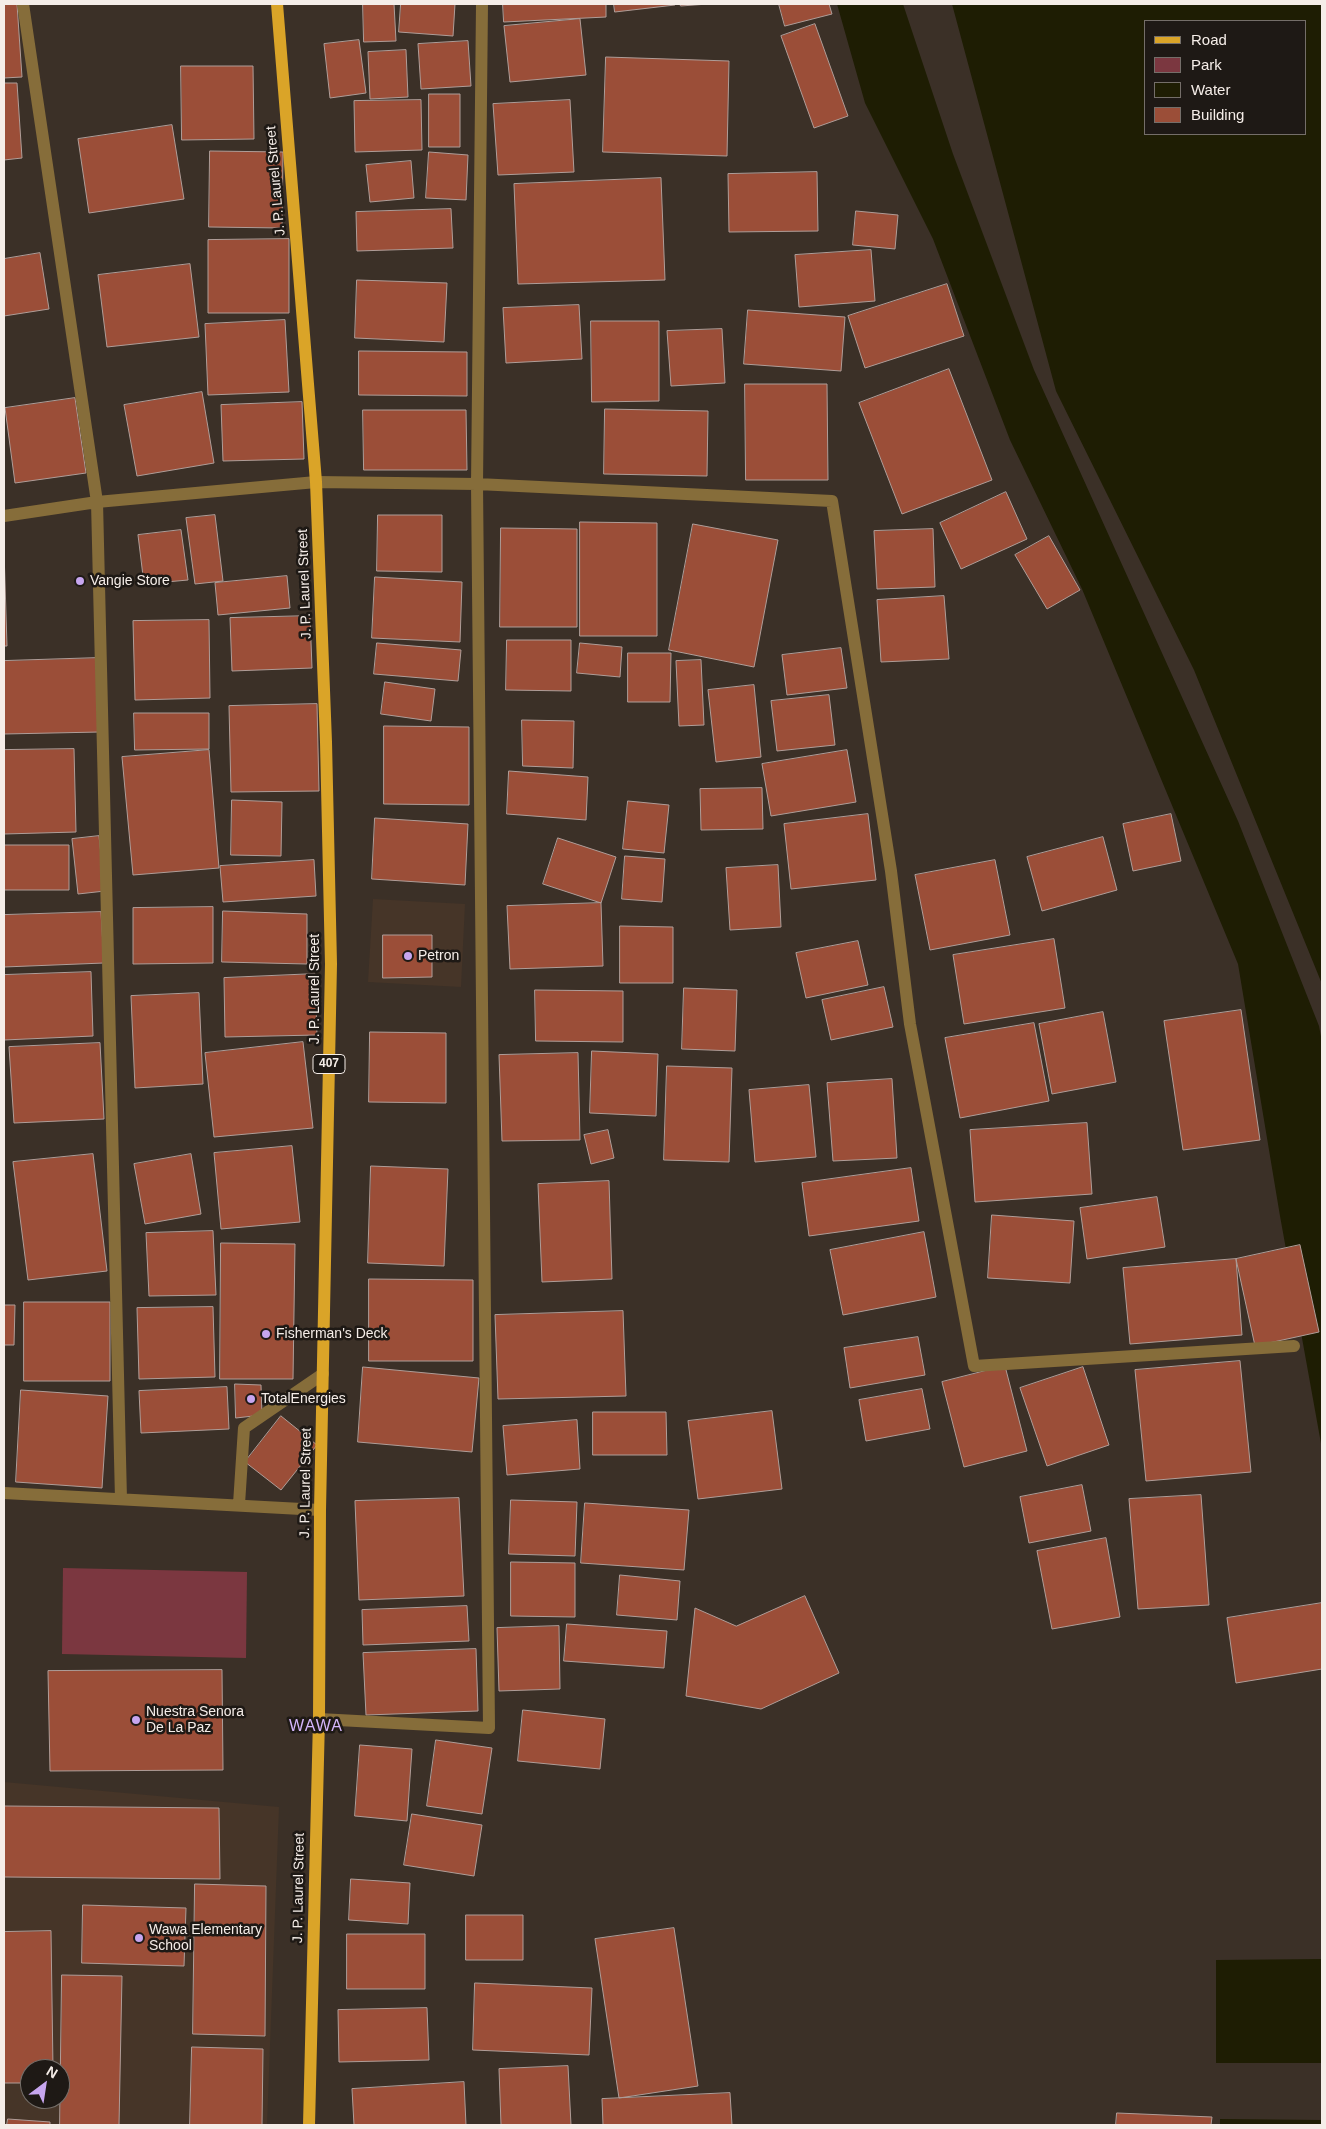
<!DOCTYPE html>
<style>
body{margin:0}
#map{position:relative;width:1326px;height:2129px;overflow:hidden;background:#3b3027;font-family:Arial,sans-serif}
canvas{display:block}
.frame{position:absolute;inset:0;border:5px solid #f5ede8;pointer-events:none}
.legend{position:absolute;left:1144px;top:20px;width:162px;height:115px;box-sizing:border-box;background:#1e1915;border:1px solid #746e69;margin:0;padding:6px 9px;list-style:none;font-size:15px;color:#f5ede8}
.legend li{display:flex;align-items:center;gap:10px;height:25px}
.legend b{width:25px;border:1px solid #746e69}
.north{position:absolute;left:20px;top:2059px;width:50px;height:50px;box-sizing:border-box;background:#1e1915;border:1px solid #746e69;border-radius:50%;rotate:31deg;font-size:14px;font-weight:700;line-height:20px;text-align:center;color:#f5ede8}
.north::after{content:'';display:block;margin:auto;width:18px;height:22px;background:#c7a6ef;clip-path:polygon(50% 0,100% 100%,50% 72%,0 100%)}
</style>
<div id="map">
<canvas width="1326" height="2129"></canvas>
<div class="frame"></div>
<ul class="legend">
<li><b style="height:6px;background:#daa428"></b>Road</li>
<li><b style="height:14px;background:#7b3740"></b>Park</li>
<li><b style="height:14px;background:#1e1d03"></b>Water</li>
<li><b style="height:14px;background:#9b4e38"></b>Building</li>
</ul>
<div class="north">N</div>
</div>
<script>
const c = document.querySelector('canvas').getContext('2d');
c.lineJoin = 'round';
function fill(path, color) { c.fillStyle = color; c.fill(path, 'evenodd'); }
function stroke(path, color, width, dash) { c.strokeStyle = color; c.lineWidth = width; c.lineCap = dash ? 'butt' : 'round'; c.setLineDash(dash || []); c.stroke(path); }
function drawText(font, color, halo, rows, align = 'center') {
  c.font = font + ' Arial,sans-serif'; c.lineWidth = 5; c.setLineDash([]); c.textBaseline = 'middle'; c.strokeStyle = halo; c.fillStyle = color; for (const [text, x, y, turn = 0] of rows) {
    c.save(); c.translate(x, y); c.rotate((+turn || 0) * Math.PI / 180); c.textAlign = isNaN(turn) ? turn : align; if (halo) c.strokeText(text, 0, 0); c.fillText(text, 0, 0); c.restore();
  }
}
fill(new Path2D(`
 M373,899L465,904L461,987L368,982Z
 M4,1782L279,1807L267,2125H4ZM30,2069H60V2099H30Z`), '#463528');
fill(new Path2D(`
 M63,1568L247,1572L246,1658L62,1654Z`), '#7b3740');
fill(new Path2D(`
 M837,4H903L953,154L1034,370L1238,821L1319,1026L1322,1042V1449L1280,1216L1238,964L1082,589L1010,440L933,239L865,103Z
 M952,4H1322V984L1194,670L1056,391ZM1145,21H1305V134H1145Z
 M1322,1959V2063H1216V1960Z
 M1220,2119L1322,2120V2125H1220Z`), '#1e1d03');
const building = new Path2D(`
 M4,4H17L22,77L4,78Z
 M363,4H394L396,41L364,42Z
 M401,4H455L453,36L399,32Z
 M503,4H606V17L504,22Z
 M614,4H675V5L615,12Z
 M680,4H708L681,6Z
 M779,4H829L832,14L785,26Z
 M580,19L586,75L510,82L504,26Z
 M815,24L848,116L814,128L781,36Z
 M359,40L366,93L330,98L324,44Z
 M468,41L471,86L421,89L418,44Z
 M406,50L408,97L370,99L368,52Z
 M606,57L729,61L727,156L603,152Z
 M181,66H253L254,139L182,140Z
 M4,83H17L22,158L4,160Z
 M429,94H460V147H429Z
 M421,100L422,150L355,152L354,101Z
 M570,100L574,172L498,175L493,104Z
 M172,125L184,199L89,213L78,139Z
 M210,151L283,152L282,228L209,227Z
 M429,152L468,155L466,200L426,198Z
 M411,161L414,198L370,202L366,165Z
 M817,172L818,231L729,232L728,174Z
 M661,178L665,280L518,284L514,184Z
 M451,209L453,248L357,251L356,212Z
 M856,211L898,215L895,249L853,245Z
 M289,239V313H208V240Z
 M871,250L875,301L799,307L795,255Z
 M40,253L49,309L4,316V259Z
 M190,264L199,337L107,347L98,275Z
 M357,280L447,283L444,342L355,338Z
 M947,284L964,336L865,368L848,316Z
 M579,305L582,359L506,363L503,308Z
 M748,310L845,317L841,371L744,364Z
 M285,320L289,392L208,395L205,324Z
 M591,321H659V401L592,402Z
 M722,329L725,383L671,386L667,331Z
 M359,351L467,352V396L359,395Z
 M949,369L992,480L902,514L859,403Z
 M745,384H827L828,480H746Z
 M202,392L214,463L137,476L124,405Z
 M75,398L86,473L15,483L5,408Z
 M302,402L304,459L223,461L221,405Z
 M605,409L708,411L707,476L604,474Z
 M363,410H466L467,470H364Z
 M1006,492L1027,539L961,569L940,523Z
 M215,515L223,581L195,584L186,518Z
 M378,515H442V572L377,571Z
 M580,522L657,523V636H580Z
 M693,524L778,540L754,667L669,650Z
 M501,528L577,529V627H500Z
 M933,529L935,587L877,589L874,531Z
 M181,530L188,580L144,584L138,535Z
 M1049,536L1080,590L1047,609L1015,555Z
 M4,551L7,646H4Z
 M287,576L290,608L218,615L215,583Z
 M375,577L462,582L460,642L372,638Z
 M944,596L949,659L881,662L877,600Z
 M310,616L312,668L232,671L230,618Z
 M209,620L210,698L135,700L133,621Z
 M507,640H571V691L506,690Z
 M377,643L461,650L458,681L374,674Z
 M580,643L622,647L620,677L577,673Z
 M841,648L847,688L787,695L782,655Z
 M628,653H671L670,702H628Z
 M98,658L100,732L4,734V661Z
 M701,660L704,725L679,726L676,661Z
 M385,682L435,689L431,721L381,714Z
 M754,685L761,757L716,762L708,690Z
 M829,695L835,745L777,751L771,701Z
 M317,704L319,791L231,792L229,706Z
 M134,713H209V749L135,750Z
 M522,720L574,721L573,768L523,766Z
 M384,726L469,727V805L384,804Z
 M74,749L76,832L4,834V750Z
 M209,750L219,868L133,875L122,757Z
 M847,750L856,802L771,816L762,764Z
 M509,771L588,777L586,820L507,814Z
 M762,788L763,829L701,830L700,789Z
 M232,800L282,802L281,856L231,855Z
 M628,801L669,805L664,853L623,849Z
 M868,814L876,880L791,889L784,824Z
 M1171,814L1181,861L1133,871L1123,824Z
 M375,818L468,824L465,885L372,879Z
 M99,836L105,891L78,894L72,839Z
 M1103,837L1117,890L1042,911L1027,857Z
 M558,838L616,857L601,903L543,884Z
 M4,845H69V890H4Z
 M625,856L665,859L662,902L622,899Z
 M314,860L316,896L223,902L220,866Z
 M995,860L1010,935L930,950L915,875Z
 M778,865L781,927L730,930L726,868Z
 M601,903L603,966L510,969L507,906Z
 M213,907V963L133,964V908Z
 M223,911L307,914V964L222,962Z
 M101,912L104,963L4,967V915Z
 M620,926L673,927V983H620Z
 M383,935H432V977L383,978Z
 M1054,939L1065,1008L964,1024L953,955Z
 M858,941L868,985L806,998L796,953Z
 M91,972L93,1036L4,1040V975Z
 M315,974L317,1035L225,1037L224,978Z
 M884,987L893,1027L831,1040L822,1000Z
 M684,988L737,990L735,1051L682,1049Z
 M535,990L623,991V1042L536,1041Z
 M199,993L203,1084L135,1088L131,996Z
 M1241,1010L1260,1140L1183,1150L1164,1021Z
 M1103,1012L1116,1082L1052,1094L1039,1024Z
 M1034,1023L1049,1101L960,1118L945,1038Z
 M370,1032L446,1033V1103L369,1102Z
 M303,1042L313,1128L214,1137L205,1053Z
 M100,1043L104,1119L14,1123L9,1047Z
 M592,1051L658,1054L656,1116L590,1113Z
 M578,1053L580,1140L502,1141L499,1055Z
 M667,1066L732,1068L729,1162L664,1160Z
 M892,1079L897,1158L833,1161L827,1083Z
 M809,1085L816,1157L755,1162L749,1090Z
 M1087,1123L1092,1194L975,1202L970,1130Z
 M608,1130L614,1158L591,1164L584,1135Z
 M292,1146L300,1222L221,1229L214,1153Z
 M93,1154L107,1271L28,1280L13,1162Z
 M191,1154L201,1214L145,1224L134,1164Z
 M371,1166L448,1169L444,1266L368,1263Z
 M911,1168L919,1221L809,1236L802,1183Z
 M609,1181L612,1279L542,1282L538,1184Z
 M1157,1197L1165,1247L1087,1259L1080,1208Z
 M992,1215L1074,1221L1070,1283L988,1278Z
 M213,1231L216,1295L149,1296L146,1233Z
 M924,1232L936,1297L843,1315L830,1250Z
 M221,1243L295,1244L293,1379H220Z
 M1300,1245L1319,1332L1255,1346L1236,1259Z
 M1236,1259L1242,1335L1130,1344L1123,1268Z
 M369,1279L473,1280V1361H369Z
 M24,1302H110V1381H24Z
 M4,1305H15L14,1345H4Z
 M213,1307L215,1377L139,1379L137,1308Z
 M623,1311L626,1396L498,1399L495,1315Z
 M918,1337L925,1375L850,1388L844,1348Z
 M1240,1361L1251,1472L1146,1481L1135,1370Z
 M1005,1366L1027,1451L964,1467L942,1382Z
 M363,1367L479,1378L472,1452L358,1442Z
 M1083,1367L1109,1445L1047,1466L1020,1388Z
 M235,1384L261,1385L262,1415L236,1418Z
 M227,1387L229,1429L141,1433L139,1391Z
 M922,1389L930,1429L866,1441L859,1400Z
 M21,1390L108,1396L102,1488L16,1482Z
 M772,1411L782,1489L698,1499L688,1421Z
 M593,1412H666L667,1455H593Z
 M281,1416L317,1445L281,1490L245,1462Z
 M577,1420L580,1469L507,1475L503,1426Z
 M1082,1485L1091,1531L1029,1543L1020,1497Z
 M1201,1495L1209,1605L1138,1609L1129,1499Z
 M459,1498L464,1596L359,1600L355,1501Z
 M511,1500L577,1502L575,1556L509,1554Z
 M585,1503L689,1510L684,1570L581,1563Z
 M1106,1538L1120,1617L1052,1629L1037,1551Z
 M511,1562L575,1563V1617L511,1616Z
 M620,1575L680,1581L677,1620L617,1615Z
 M805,1596L839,1673L761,1709L686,1696L695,1608L736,1626Z
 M1322,1603V1669L1236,1683L1227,1618Z
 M467,1606L469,1641L363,1645L362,1610Z
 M567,1624L667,1631L664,1668L564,1661Z
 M559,1626L560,1689L499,1691L497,1628Z
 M476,1649L478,1711L366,1715L363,1653Z
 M222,1670L223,1770L50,1771L48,1671Z
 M523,1710L605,1719L600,1769L518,1761Z
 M436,1740L492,1748L482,1814L427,1806Z
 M360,1745L412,1749L407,1821L355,1816Z
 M4,1806L219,1808L220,1879L4,1877Z
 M412,1814L482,1825L474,1876L404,1865Z
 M351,1879L410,1883L408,1924L349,1920Z
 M195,1884L266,1886L265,2036L193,2034Z
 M83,1905L186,1908L184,1966L82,1963Z
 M466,1915H523V1960H466Z
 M674,1928L698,2086L619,2098L595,1939Z
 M51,1931L53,2069H30V2083H4V1932Z
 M347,1934H425V1989H347Z
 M62,1975L122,1976L119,2125H60Z
 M475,1983L592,1988L589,2055L473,2050Z
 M427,2008L429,2060L339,2062L338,2010Z
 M192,2047L263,2049L262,2125H190Z
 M568,2066L571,2125H501L499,2069Z
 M464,2082L466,2125H354L352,2089Z
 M730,2093L732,2125H603L602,2099Z
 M1117,2113L1212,2117L1211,2125H1116Z
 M8,2119L50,2122V2125H7Z`);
fill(building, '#9b4e38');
stroke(building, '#af9d98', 1);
stroke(new Path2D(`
 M23,4L97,502L121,1499
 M4,516L97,502L316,482L477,484L832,501L891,871L910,1024L974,1366L1294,1346
 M4,1493L320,1510
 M239,1504L244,1428L323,1374
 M319,1719L489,1728L477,484L482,4`), '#866d3a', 12);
stroke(new Path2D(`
 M277,4L316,482L326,742L331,964L320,1510L319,1719L309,2125`), '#daa428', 12);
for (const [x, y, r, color] of [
 [80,581,5,"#c7a6ef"],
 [408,956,5,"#c7a6ef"],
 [266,1334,5,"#c7a6ef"],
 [251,1399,5,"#c7a6ef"],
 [136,1720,5,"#c7a6ef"],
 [139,1938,5,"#c7a6ef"]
]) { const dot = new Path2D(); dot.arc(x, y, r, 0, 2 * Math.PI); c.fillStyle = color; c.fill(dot); stroke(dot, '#1e1915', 2); }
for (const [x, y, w] of [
 [329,1064,32]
]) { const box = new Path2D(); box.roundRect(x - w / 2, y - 9.5, w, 19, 4); c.fillStyle = '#1e1915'; c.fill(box); stroke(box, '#f5ede8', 1); }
drawText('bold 12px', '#f5ede8', null, [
 ["407",329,1064]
]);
drawText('14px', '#f5ede8', '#1e1915', [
 ["J. P. Laurel Street",276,181,-95],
 ["J. P. Laurel Street",305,584,-92],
 ["J. P. Laurel Street",315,989,-90],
 ["J. P. Laurel Street",306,1483,-89],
 ["J. P. Laurel Street",299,1888,-89]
]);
drawText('14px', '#f5ede8', '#1e1915', [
 ["Vangie Store",90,581],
 ["Petron",418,956],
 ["Fisherman's Deck",276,1334],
 ["TotalEnergies",261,1399],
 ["Nuestra Senora",146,1712],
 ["De La Paz",146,1728],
 ["Wawa Elementary",149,1930],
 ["School",149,1946]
], 'left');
c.letterSpacing = '1px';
drawText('16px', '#d4b6fb', '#1e1915', [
 ["WAWA",316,1727]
]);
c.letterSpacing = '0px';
</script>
